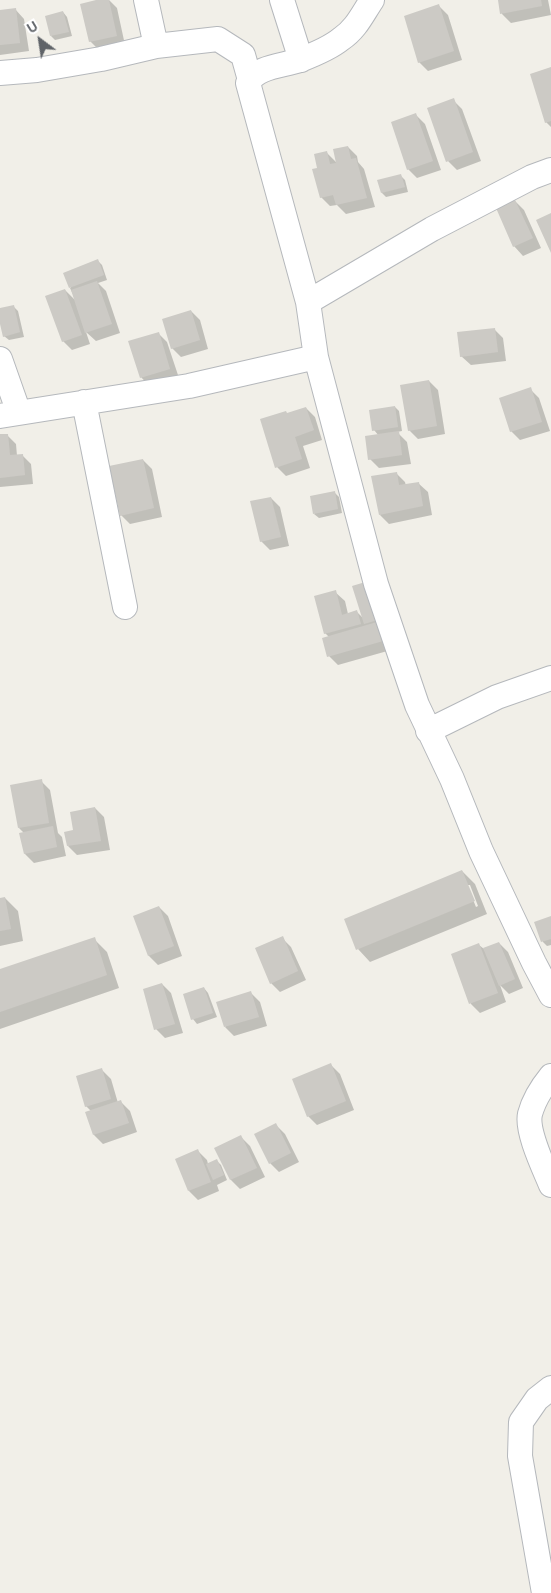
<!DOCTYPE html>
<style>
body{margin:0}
#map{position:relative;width:551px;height:1593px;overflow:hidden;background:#f1efe8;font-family:"DM Sans",sans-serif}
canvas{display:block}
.north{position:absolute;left:15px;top:15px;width:50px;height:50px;-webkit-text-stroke:4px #fff;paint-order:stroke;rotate:329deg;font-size:14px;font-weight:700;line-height:20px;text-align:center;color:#5f6368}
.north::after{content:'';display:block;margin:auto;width:18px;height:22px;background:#5f6368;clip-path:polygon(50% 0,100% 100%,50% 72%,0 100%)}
</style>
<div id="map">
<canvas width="551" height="1593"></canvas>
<div class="north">U</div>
</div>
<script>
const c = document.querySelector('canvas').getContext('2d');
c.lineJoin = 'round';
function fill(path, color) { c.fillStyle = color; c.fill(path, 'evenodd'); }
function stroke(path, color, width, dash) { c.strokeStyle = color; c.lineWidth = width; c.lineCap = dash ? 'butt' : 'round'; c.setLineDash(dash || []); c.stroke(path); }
fill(new Path2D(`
 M101,0H109L117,8L125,45L99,50L90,41Z
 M499,0H548L551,15L511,23L502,14Z
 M439,6L448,15L462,60L428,71L419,62Z
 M15,9L24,19L29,51L0,55V11Z
 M63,12L67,17L72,36L55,40L51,36Z
 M551,69V127L546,122Z
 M453,100L462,109L481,161L457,170L448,161Z
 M416,115L425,124L441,170L417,178L408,169Z
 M348,147L357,156L358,162L364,169L375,207L346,214L337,205L330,206L321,197L319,169L327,153L338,164Z
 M400,175L405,180L408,192L386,197L382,193L379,181Z
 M515,201L524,210L541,248L523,256L514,246L498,208Z
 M98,261L102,265L107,280L98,283L106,291L120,333L96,341L86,332L90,344L72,350L63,341L65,290L76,301L70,288Z
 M13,306L18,311L24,337L9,340L4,336L0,318V309Z
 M191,311L200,320L208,349L181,357L172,348Z
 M494,329L503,338L506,361L471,365L461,356Z
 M158,333L167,342L179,378L150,387L141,377Z
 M429,381L438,390L445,434L418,439L409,430Z
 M530,389L539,398L550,431L520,440L511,431Z
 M395,407L399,411L402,431L397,432L407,442L411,464L379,468L370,459L379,436L374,430Z
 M306,408L315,417L322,440L303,446L310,468L286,476L277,467L288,414Z
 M7,435L16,444L17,456L22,455L31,464L33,484L0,487V436Z
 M143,460L152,469L162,517L130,524L121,515Z
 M396,473L405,482L406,486L418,483L428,492L432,515L389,524L380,515Z
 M334,492L339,497L342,513L319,518L314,514Z
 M271,498L280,507L289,546L270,550L261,541Z
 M371,581L398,648L338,665L329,656V637L325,633L335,592L345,601L348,614L357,612L363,618Z
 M41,781L50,790L58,833L62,837L66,856L34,863L25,854L24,833L19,828Z
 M95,808L104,817L110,850L77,855L68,846L74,831Z
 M462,871L475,884L487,914L370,962L358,949ZM467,885H470L478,906L476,907Z
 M5,898L18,911L23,941L0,946V899Z
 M159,907L168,916L182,956L158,965L149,956L135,916Z
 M551,917V945L547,946L543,942L536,923Z
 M282,938L291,947L306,980L280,992L271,983Z
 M94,939L107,952L119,988L0,1029V970Z
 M499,943L508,952L523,988L509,994L500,985L506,1002L480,1013L471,1004L452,955L479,945L484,949Z
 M162,984L171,993L183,1033L165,1038L156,1029Z
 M204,988L208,993L217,1017L197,1024L193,1019Z
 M251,993L260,1002L267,1026L234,1036L225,1027Z
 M331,1065L340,1074L354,1110L317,1125L308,1116Z
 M102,1070L111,1079L118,1103L121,1102L130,1111L137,1132L103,1144L94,1135L92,1112L86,1106Z
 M276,1125L285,1134L299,1162L279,1172L270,1163Z
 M241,1137L250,1146L265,1177L240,1189L231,1180L216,1148Z
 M198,1151L207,1160L208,1164L217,1161L221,1165L227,1180L217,1185L219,1191L198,1200L189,1191Z`), '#0003');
fill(new Path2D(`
 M96,0H109L117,36L89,42L80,4Z
 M498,0H541L542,6L500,14Z
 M439,4L454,51L418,63L404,16Z
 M16,8L20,43L0,45V10Z
 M63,11L69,32L50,36L45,16Z
 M551,67V121L545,123L530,74Z
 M454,98L473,152L446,162L427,108Z
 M416,113L433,161L407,170L391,122Z
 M348,146L351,159L356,158L367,198L336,205L333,195L320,198L312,169L317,168L314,154L327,151L330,164L336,163L333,149Z
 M401,174L405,187L381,193L377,180Z
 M515,200L533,238L513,247L496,208Z
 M551,213V253L536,220Z
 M98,259L104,275L69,288L63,273Z
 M97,281L112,324L85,333L71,290Z
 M65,289L82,335L62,342L45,296Z
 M14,305L20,332L3,337L0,324V308Z
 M191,310L200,340L171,349L162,319Z
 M495,328L498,352L460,357L457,332Z
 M159,332L170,369L140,378L128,341Z
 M429,380L437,426L408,431L400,385Z
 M531,387L542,422L510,432L499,398Z
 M395,406L398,427L372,431L369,410Z
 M306,407L314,430L295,437L302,459L275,468L260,419L286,411L287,413Z
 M399,431L402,455L368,460L365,436Z
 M0,434H8L10,455L23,454L25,475L0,478Z
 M143,459L154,508L120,516L109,466Z
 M397,472L399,485L419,482L423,506L379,515L371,476Z
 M335,491L338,509L313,514L310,496Z
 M271,497L281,537L260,542L250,501Z
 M372,580L384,618L364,624L352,586Z
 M336,590L342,615L357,610L361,624L324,634L314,596Z
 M384,620L390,639L327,657L322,638Z
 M42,779L49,823L18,828L10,785Z
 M95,807L101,841L67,846L64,832L73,830L70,812Z
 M53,826L57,847L24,854L19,833Z
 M462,870L475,901L356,950L344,919Z
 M5,897L11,929L0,931V898Z
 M159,906L174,946L148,956L133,916Z
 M551,916V939L541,942L534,922Z
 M283,936L298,971L270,984L255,948Z
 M95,937L107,975L0,1012V969Z
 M499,942L515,979L499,986L483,948Z
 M479,943L498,993L469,1004L451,954Z
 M162,983L175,1024L154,1030L143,989Z
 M204,987L213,1013L191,1020L183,994Z
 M251,991L259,1017L224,1027L216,1002Z
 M331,1063L346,1101L307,1117L292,1079Z
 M102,1068L111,1099L85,1107L76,1076Z
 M121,1100L129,1123L93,1135L85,1112Z
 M276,1123L291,1153L269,1164L254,1134Z
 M241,1135L257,1168L230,1180L214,1148Z
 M198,1149L211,1182L188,1191L175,1159Z
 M217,1159L224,1175L213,1180L206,1164Z`), '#cccac5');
const street = new Path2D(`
 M146,0L156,46
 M282,0L301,60
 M0,73L37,70L101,59L156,46L218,39L243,55L250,80
 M308,302L248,83C257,66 283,66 300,60C313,55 330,48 341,39C356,29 362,15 372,0
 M316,357L376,584L417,705L452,779L481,851L534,963L551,995
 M0,359L19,413
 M84,402L125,607
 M0,416L189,386L316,357L308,302L432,229L532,177L551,170
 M428,731L497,697L551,678
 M551,1076C542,1087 534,1099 530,1114C526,1131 544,1168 551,1185
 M544,1593L520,1456L521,1422L537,1399L551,1388`);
stroke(street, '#b5b8bc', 26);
stroke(street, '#fff', 24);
</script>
